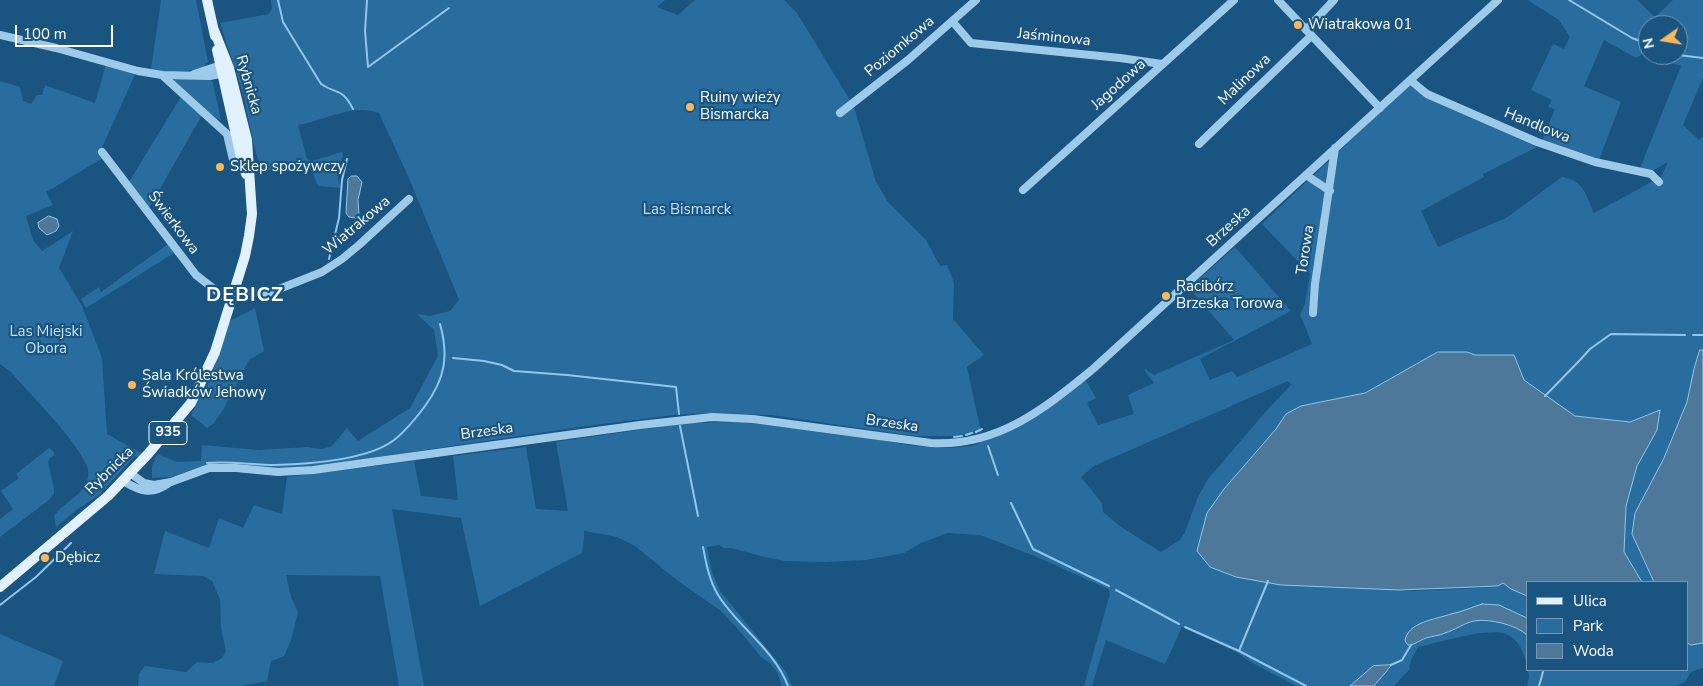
<!DOCTYPE html>
<meta charset="utf-8">
<style>
body{margin:0}
#map{position:relative;width:1703px;height:686px;overflow:hidden;background:#1a5481;font-family:"Nunito Sans",sans-serif}
canvas{display:block}
.legend{position:absolute;left:1526px;top:581px;width:162px;height:90px;box-sizing:border-box;background:#1a5481;border:1px solid #7698b3;margin:0;padding:6px 9px;list-style:none;font-size:15px;color:#fff}
.legend li{display:flex;align-items:center;gap:10px;height:25px}
.legend b{width:25px;border:1px solid #7698b3}
.north{position:absolute;left:1638px;top:15px;width:50px;height:50px;box-sizing:border-box;background:#1a5481;border:1px solid #7698b3;border-radius:50%;rotate:257deg;font-size:14px;font-weight:700;line-height:20px;text-align:center;color:#fff}
.north::after{content:'';display:block;margin:auto;width:18px;height:22px;background:#fcb95a;clip-path:polygon(50% 0,100% 100%,50% 72%,0 100%)}
.scale{position:absolute;left:15px;top:25px;width:98px;height:22px;box-sizing:border-box;border:2px solid #fff;border-top:0;padding-left:6px;font-size:15px;line-height:18px;white-space:nowrap;color:#fff;-webkit-text-stroke:4px #1a5481;paint-order:stroke}
</style>
<div id="map">
<canvas width="1703" height="686"></canvas>
<ul class="legend">
<li><b style="height:6px;background:#e2f1ff"></b>Ulica</li>
<li><b style="height:14px;background:#296d9e"></b>Park</li>
<li><b style="height:14px;background:#4d7899"></b>Woda</li>
</ul>
<div class="north">N</div>
<div class="scale">100 m</div>
</div>
<script>
const c = document.querySelector('canvas').getContext('2d');
c.lineJoin = 'round';
function fill(path, color) { c.fillStyle = color; c.fill(path, 'evenodd'); }
function stroke(path, color, width, dash) { c.strokeStyle = color; c.lineWidth = width; c.lineCap = dash ? 'butt' : 'round'; c.setLineDash(dash || []); c.stroke(path); }
function drawText(font, color, halo, rows, align = 'center') {
  c.font = font + ' "Nunito Sans",sans-serif'; c.lineWidth = 4.5; c.setLineDash([]); c.textBaseline = 'middle'; c.strokeStyle = halo; c.fillStyle = color; for (const [text, x, y, turn = 0] of rows) {
    c.save(); c.translate(x, y); c.rotate((+turn || 0) * Math.PI / 180); c.textAlign = isNaN(turn) ? turn : align; if (halo) c.strokeText(text, 0, 0); c.fillText(text, 0, 0); c.restore();
  }
}
fill(new Path2D(`
 M161,0H196L208,62L205,64L206,67C187,72 170,73 151,70Z
 M271,0H665L657,7L678,15L695,0H784L797,13L854,107L876,182L888,202L926,240L940,266L947,265L954,283L953,319L984,355L967,367L981,432L953,436H914L772,415L706,413L673,415L579,427L331,464L277,469L241,464L222,463L208,465L171,477L152,478V466L157,454L177,462L201,461L202,445L259,450L307,447L322,449L332,446L347,428L358,441L410,408L438,356L434,330L417,314L430,316L450,311L459,300L409,178L379,113C352,103 324,121 298,125L307,159L312,161L342,152L343,156C337,170 336,173 341,188L318,186L312,171L304,164C293,166 272,171 263,170L256,154L243,93L220,23L269,14L272,9Z
 M1528,0H1637L1655,17L1673,0H1703V78L1683,125L1699,140L1703,137V350H1700L1694,369L1687,402L1664,458L1635,513L1632,534L1654,582H1642L1624,552L1626,506L1637,466L1657,430L1660,410L1630,422L1575,416L1524,380L1475,355L1467,352H1438L1365,393L1301,406L1286,414L1276,429L1224,489L1207,513L1197,551L1210,567L1281,585L1412,591L1498,587L1503,583L1511,589L1527,596V665C1524,653 1519,639 1506,634C1487,627 1438,643 1418,647L1411,660L1409,670L1394,686H1374L1382,674L1390,669L1391,665L1373,666L1350,686H1296L1249,661L1238,653L1182,627L1165,664L1106,640L1092,686H1084L1110,594L1108,589L1037,557L980,535L947,533L921,543L904,553L866,560L825,562L785,561L764,557L732,548H723L719,545L707,547L712,572L720,591L786,672L792,686H782L777,672L770,663L761,657L738,629L721,611L678,581L635,546L617,537L584,531V538L582,553L480,606L461,518L392,509L424,686H399L380,576L286,575L291,597L298,612L291,640L284,656L271,661L267,681L241,686H138L139,674L145,666L186,672L197,662L213,663L222,658L226,651L221,628L220,599L212,581L203,576L154,574L165,531L209,548L219,518L243,528L254,505L282,514L287,477L414,461L421,496L458,500L453,456L526,447L536,509L568,511L556,442L685,423L743,422L864,437L914,446L948,448L972,446L1011,430L1031,420L1062,399L1085,379L1096,398L1087,403L1098,425L1134,414L1128,395L1154,383L1144,370L1146,369L1154,375L1234,340L1189,288L1235,247L1291,311L1200,359L1210,380L1232,371L1237,377L1312,344L1300,314L1305,304L1310,274L1262,224L1409,85L1439,102L1537,147L1483,174L1484,177L1421,211L1438,247L1506,218L1562,177C1584,180 1586,196 1594,213L1661,177L1668,162L1652,171L1640,168L1681,66L1650,55H1678V25H1648V54L1645,53L1636,58L1604,40L1584,86L1621,102L1599,160L1542,141L1555,109L1548,107L1552,100L1531,90L1553,44L1564,49L1570,37L1559,20ZM1288,381L1291,385L1268,409L1208,479L1198,497L1185,532L1180,540L1161,552L1121,527L1103,512L1102,503L1081,477L1094,466Z
 M106,64L136,72L100,152L103,158L46,192L53,205L26,216L33,240L42,251L73,231L59,268L82,306L102,358L107,434L143,454L140,458L135,456L99,495L75,511L56,527L54,516C63,503 80,497 86,483C89,477 89,470 86,464C71,434 34,399 11,372L0,364V81L20,87L23,101L31,104L37,95H42L45,85L95,103Z
 M181,78H209L213,83L221,121L205,112L172,81Z
 M182,95L202,115L149,208L129,182Z
 M168,244L174,253L86,308L81,299L99,287L101,292Z
 M255,308L264,351L249,360L223,410L213,424L207,428L191,415L208,384L230,321Z
 M49,448L54,452V455L49,459L48,462L54,489V493L49,500L0,537V519L13,509L1,491L19,478L16,474Z
 M0,634L63,661L54,686H0Z
 M1687,643L1691,645L1703,643V668L1691,672L1685,682L1676,686H1527L1529,677L1528,670H1687Z`), '#296d9e');
const water = new Path2D(`
 M352,176H357L362,182L358,200L359,216L356,218L349,217L346,213L348,179Z
 M49,216L57,219L59,226L56,231L47,235L39,228L38,223Z
 M1700,350H1703V643L1691,645L1687,643V582H1654L1632,534L1635,513L1664,458L1687,402L1694,369Z
 M1438,352H1467L1475,355H1514L1524,380L1575,416L1630,422L1660,410L1657,430L1637,466L1626,506L1624,552L1642,582H1527V596L1511,589L1503,583L1498,586L1399,590L1281,585L1236,577L1210,567L1197,551L1207,513L1224,489L1276,429L1286,414L1301,406L1365,393Z
 M1482,604L1499,605L1527,618V635C1517,625 1488,618 1474,621C1464,623 1455,630 1445,633C1439,636 1432,636 1426,638C1420,640 1415,645 1408,645L1405,641C1407,622 1437,619 1451,614C1462,612 1472,607 1482,604Z
 M1391,665C1389,670 1378,680 1374,686H1350L1373,666Z`);
fill(water, '#4d7899');
stroke(water, '#91c7ed', 1);
stroke(new Path2D(`
 M278,0L283,22L321,84C337,95 342,87 353,109
 M367,0L365,31L368,67L449,8
 M1569,0L1632,38L1648,44
 M1678,55L1703,58
 M329,259L339,218L342,180L347,159
 M1693,335H1703
 M453,358L484,361L502,365L514,371L567,375L676,387L679,414
 M1545,396L1580,360L1590,349L1611,334L1685,335
 M680,426L698,516
 M976,432L982,429
 M966,435L972,433
 M954,437L962,436
 M988,446L998,475
 M207,463C230,461 253,465 276,465C308,464 368,460 394,440C406,431 416,418 425,406C445,379 449,356 440,324
 M1011,503L1033,549L1109,586
 M703,547C706,563 709,580 718,595C738,627 774,649 788,686
 M1116,590L1179,624
 M0,605L36,577L71,543
 M1185,627L1239,651L1306,686
 M1239,651L1268,581
 M1391,665L1402,660L1411,645
 M1539,686L1543,672`), '#91c7ed', 2);
stroke(new Path2D(`
 M1278,0L1380,108
 M952,21L971,43L1120,58L1162,64
 M1306,30L1334,0
 M0,35L56,48L138,71L162,75L210,76L220,74L225,71
 M194,74L215,67L226,68
 M162,75L227,134L234,164L246,161
 M1410,80L1427,94L1537,142L1595,162L1651,174L1659,182
 M840,113L908,60L976,0
 M1199,144L1311,36
 M102,152L196,275L223,296L231,301
 M1306,175L1330,191
 M1023,190L1234,0
 M235,288L252,293H269L322,272L342,259L359,245L409,199
 M1313,313L1315,284L1335,148
 M130,473L144,483L154,485L171,482L209,468H236L278,472L313,470L640,425L712,417L753,419L931,443C998,447 1045,408 1093,369L1498,0
 M123,481C140,491 151,496 169,483`), '#9ecaea', 8);
stroke(new Path2D(`
 M207,0L215,36
 M217,50L242,162L246,174
 M0,587L108,496L148,454L191,403L215,352L245,256L249,236L252,214L247,140L229,68L214,30`), '#e2f1ff', 10);
for (const [x, y, r, color] of [
 [1298,25,5,"#fcb95a"],
 [690,107,5,"#fcb95a"],
 [220,167,5,"#fcb95a"],
 [1166,296,5,"#fcb95a"],
 [132,385,5,"#fcb95a"],
 [45,558,5,"#fcb95a"]
]) { const dot = new Path2D(); dot.arc(x, y, r, 0, 2 * Math.PI); c.fillStyle = color; c.fill(dot); stroke(dot, '#1a5481', 2); }
for (const [x, y, w] of [
 [168,433,38]
]) { const box = new Path2D(); box.roundRect(x - w / 2, y - 11.5, w, 23, 4); c.fillStyle = '#1a5481'; c.fill(box); stroke(box, '#fff', 1); }
drawText('bold 14px', '#fff', null, [
 ["935",168,433]
]);
drawText('15px', '#fff', '#1a5481', [
 ["Wiatrakowa 01",1308,25],
 ["Ruiny wieży",700,98],
 ["Bismarcka",700,115],
 ["Sklep spożywczy",230,167],
 ["Racibórz",1176,287],
 ["Brzeska Torowa",1176,304],
 ["Sala Królestwa",142,376],
 ["Świadków Jehowy",142,393],
 ["Dębicz",55,558]
], 'left');
drawText('15px', '#fff', '#1a5481', [
 ["Jaśminowa",1054,38,6],
 ["Poziomkowa",900,47,-40],
 ["Malinowa",1245,80,-44],
 ["Rybnicka",248,85,74],
 ["Jagodowa",1119,85,-42],
 ["Handlowa",1537,126,22],
 ["Świerkowa",173,223,53],
 ["Wiatrakowa",357,226,-40],
 ["Brzeska",1229,227,-42],
 ["Torowa",1306,250,-81],
 ["Brzeska",892,424,8],
 ["Brzeska",487,432,-8],
 ["Rybnicka",110,471,-45]
]);
drawText('15px', '#c2e1f8', '#1a5481', [
 ["Las Bismarck",687,210],
 ["Las Miejski",46,332],
 ["Obora",46,349]
]);
c.letterSpacing = '1px';
drawText('bold 20px', '#fff', '#1a5481', [
 ["DĘBICZ",245,296]
]);
c.letterSpacing = '0px';
</script>
